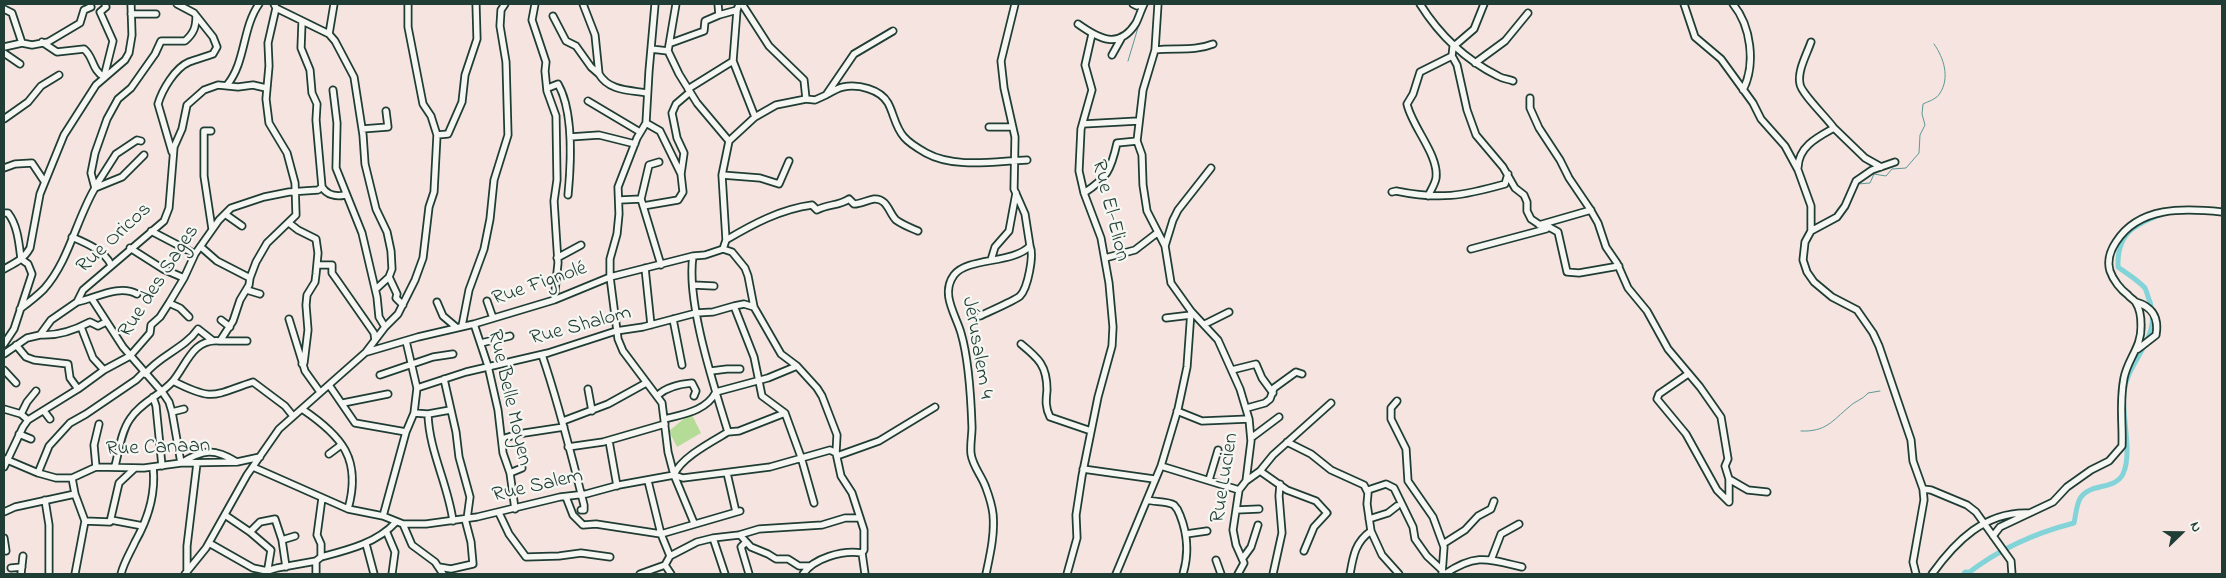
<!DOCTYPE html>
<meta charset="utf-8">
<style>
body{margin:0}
#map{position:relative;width:2226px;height:578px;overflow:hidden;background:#f6e4e0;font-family:"Indie Flower",sans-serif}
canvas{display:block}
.frame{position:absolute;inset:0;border:5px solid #1f3d34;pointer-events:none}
.north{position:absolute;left:2156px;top:508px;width:50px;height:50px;-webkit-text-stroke:4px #f6f6f2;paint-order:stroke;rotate:68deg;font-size:14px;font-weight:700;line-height:20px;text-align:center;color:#1f3d34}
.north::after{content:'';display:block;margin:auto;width:18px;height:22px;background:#1f3d34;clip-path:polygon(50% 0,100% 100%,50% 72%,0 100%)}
</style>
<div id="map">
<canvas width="2226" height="578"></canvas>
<div class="frame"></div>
<div class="north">N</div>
</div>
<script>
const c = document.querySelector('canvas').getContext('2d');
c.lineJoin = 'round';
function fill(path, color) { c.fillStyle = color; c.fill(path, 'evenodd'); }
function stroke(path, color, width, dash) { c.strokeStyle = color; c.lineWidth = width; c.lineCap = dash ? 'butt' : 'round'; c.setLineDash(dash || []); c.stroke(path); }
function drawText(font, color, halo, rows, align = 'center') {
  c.font = font + ' "Indie Flower",sans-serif'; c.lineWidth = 4.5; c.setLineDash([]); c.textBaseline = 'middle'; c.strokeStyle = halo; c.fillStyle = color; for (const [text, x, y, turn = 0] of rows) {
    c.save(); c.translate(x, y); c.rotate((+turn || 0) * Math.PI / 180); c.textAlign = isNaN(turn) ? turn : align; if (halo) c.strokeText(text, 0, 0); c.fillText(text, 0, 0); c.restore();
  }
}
fill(new Path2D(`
 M691,413L701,433L677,447L669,431Z`), '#b5dc97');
stroke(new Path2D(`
 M1128,61L1140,21
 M1858,184L1870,183L1874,174L1886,176L1892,169L1906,168L1919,153L1920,135L1925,125L1922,114L1923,104C1929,101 1937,99 1940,93C1950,78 1944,58 1934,44
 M1801,431C1826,432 1832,421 1849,407C1855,401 1862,400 1868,393L1880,391`), '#5a9896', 1);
stroke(new Path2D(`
 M1967,574C1999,549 2035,533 2074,523C2076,515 2076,504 2081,497C2091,483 2115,490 2123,474C2133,453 2121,414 2124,391C2129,358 2162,338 2150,302C2148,298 2147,292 2145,288C2138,280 2126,273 2118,267C2117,233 2133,226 2162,214`), '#82d4d8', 5);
stroke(new Path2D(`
 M1966,574H1967`), '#82d4d8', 9);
const minor = new Path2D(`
 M274,4L276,8L329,34L335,41L354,77L363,135L365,164L376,209L387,232L391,251L392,269L389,277L397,294L396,298L403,305
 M535,4L532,20L546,62L545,71L547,91L556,116L557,180L554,201L558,263L554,300
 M583,4L595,35L599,74C609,91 629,90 647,93
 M655,4L649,71L646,123L637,138L618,187L619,214L617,234L610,259V277L618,339L623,351L662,403L668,452L674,475L694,523
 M676,4L668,51L679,74L697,103L729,141
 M718,4L719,15
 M742,4L769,46L804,80L806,99
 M1133,4L1137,6L1143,4
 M1158,4L1155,50L1143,90L1137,141L1142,155L1143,185L1147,211L1165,246L1171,283L1191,311L1187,367L1178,409L1161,466
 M1420,4C1440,36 1464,59 1498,76C1503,79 1508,79 1513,81
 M1484,4L1474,29L1453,47L1452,56L1457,65L1467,110L1476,135L1503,167L1515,188L1524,195L1527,202V211L1531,219L1546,229L1549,227L1558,232L1567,272L1579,273L1619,266
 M1684,4L1695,37L1721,59L1753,103L1761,119L1785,146L1798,170L1811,206V231L1805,242L1803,260L1807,272L1814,282L1832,297L1857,310L1873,333L1879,346L1911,440L1913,461L1923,489L1924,500L1913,562L1916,574
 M1733,4C1751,26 1756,64 1743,90
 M4,9L12,13L22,43
 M737,10L733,61L755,117
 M131,14H156
 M553,16L566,41L576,46L591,67L599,74
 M302,22L301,48L310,70L312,93L317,104L316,120L322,187
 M1078,24C1099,39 1119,50 1136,23C1139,17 1141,10 1144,4
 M329,34L334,4
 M42,42L57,52L84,49C94,57 91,69 104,77L113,41L100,12L106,7L105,4
 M1811,42C1807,54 1797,71 1800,84C1801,93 1827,118 1834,128
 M671,43L704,31L705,21L719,15L737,10L738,7
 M4,47L22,43L32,45L48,42L80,23L84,10L91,7L90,4
 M651,49L668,51
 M1155,50C1175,47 1193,52 1213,44
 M4,53L20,64
 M1112,55L1122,37
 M1475,63L1505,41L1528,13
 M227,85C246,62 242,28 259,4
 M548,88L558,84C574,112 571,164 568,195
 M688,89L733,61
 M333,90L337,123L336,168L362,233L377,297L379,317L385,327
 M826,95C831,92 838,88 843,87C858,84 880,89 888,103C894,114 895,127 904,137C909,143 919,149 926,153C955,169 996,161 1027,160
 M1530,98V108L1539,128L1560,160L1569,178L1590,209L1598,223L1606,247L1617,263L1628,288L1647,311L1668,349L1700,387L1721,417L1728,459L1725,466L1729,479V502
 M588,101L640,132
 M4,119L28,102L41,86L59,75
 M646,123L660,131L681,174
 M1083,124L1138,121
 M989,127H1012
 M362,129L388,127L386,111
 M211,131H204V176L212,229
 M437,135L448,134L462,102L465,75L477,39L476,4
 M570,137L599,135L635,144
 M172,152L158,104C162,90 175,68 189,62C197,59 205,57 213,54L217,47L213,37L194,13L177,4
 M1798,167C1799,146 1818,137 1834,128L1865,158L1881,167
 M4,168L15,164L32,163L44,181
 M722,175L760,178L779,184L789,161
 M95,187L116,154L137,140L141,141
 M95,188L122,177L144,155
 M1392,192L1396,191C1440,200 1462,196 1505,184L1508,174
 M1084,193C1107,178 1111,170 1117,143L1137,141
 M1428,196C1431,190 1435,184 1436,178C1439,155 1412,127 1407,104L1413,94L1420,72L1452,56
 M641,199L649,165L659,162
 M620,200L641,199L661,265
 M643,206L678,200L683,192L681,174L684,153L677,138L672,113L676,104L690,92
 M4,213H8C18,226 19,244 21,259L28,264L32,274L14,329L4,344
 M225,214L242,226
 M289,223L298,230L316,239L318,253L316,274L315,282L307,295L306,305L308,330L304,363L302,364
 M1539,225L1591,210
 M151,231L195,254
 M1811,231L1837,217L1845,206L1856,181L1872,170L1895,162
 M72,237C86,243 105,251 111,265
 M726,240C753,224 781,209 812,205L817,210C827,204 839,206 849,199L854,204C861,204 867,200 874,199C887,198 889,213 896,220C903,225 911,228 918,231
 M1165,246L1173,220L1178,210L1211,168
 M201,247L217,261L250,278
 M130,248L163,269L184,278
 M723,249L732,252L745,268L748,276L754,307L781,354L797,366L817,388L822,396L837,435L836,453L841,476L852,493L864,530V550L862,553L865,574
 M723,249L726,240L722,175L729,141L755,117L776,105L806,99L815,100L826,95L854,54L893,31
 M1471,249L1546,229
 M557,258L581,245
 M1105,258L1135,250L1157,233
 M991,260L995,247L1009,231L1016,193
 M317,265H332V273L337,280L374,333L375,340
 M645,268L651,325
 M4,269C15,263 24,259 30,248L40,194L64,135L96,85L125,60L129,53L132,35L131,4
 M693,285L714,286
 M376,289L389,277
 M247,290L260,294
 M92,299L123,347L163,393L169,402L172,412L181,463C204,449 214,448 237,462
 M487,301L493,318
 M77,302C96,298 119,284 137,294
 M437,302L443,316L456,327
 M2136,302C2153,307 2159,318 2156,335L2138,349
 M169,303L180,308L189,317
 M734,306L754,357L762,396L785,413L801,457L814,503
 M20,309C28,303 37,296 44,289C69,261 76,220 95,188L91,173L95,153L107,119L118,99L131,88L155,54L161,41H185C194,33 196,27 196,16
 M1191,311L1218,340L1240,389L1249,419L1251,441L1246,481L1239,490L1233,530L1236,545L1244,563L1238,574
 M980,316C988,312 1016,300 1020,296C1028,288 1034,255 1030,246
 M1166,318L1191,315
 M289,319L305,371L320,392
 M673,319L682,365
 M221,320L230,327
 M474,324L488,366L498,410L503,453L510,473L515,509
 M1205,324L1229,312
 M462,326L469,290L484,249L490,219L494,180L508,135L506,62L500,26L501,10L505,4
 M81,327L93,358L104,370
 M40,335C57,336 75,330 90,322L98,326L106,322
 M220,341H247
 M481,343L510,336
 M1021,344C1038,358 1047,365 1047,390C1046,400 1045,407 1050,417L1091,431
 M16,345L26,357L34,360L68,364L70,378L78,389
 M367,352L418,337L474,324L554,300L610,277L693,256L705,255L723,249
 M4,354L27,338L40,335L51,320L77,302L83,290L164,221L169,208L174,147L182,129L187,105L204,90L218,85L238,87L253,85L266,88
 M542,355C559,404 571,454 584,505V510H581
 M4,370L16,383
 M1232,370L1256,364L1262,378L1273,393
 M711,371L727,369H740
 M145,374C160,355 184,349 198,329L212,340
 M1688,374L1659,394L1657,399L1686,434L1717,490L1729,502
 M380,375L433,357L453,354
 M444,379L456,432L459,457L470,497L467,519
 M173,381C214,402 213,395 253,382L285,406L293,416
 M329,385L355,423L406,432
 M417,388L466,372L548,353L616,331L643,327L696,313L713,312L734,306L744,304L754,307
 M588,389L592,411
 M658,395C667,387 680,384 692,383L696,391L694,396
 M153,397L156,406L162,466
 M1397,401L1391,408V419L1406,449L1408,481L1433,517L1444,547L1442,574
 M343,403L388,394
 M1247,408L1265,403L1270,399L1274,388L1296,372L1302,374
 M4,409L21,414L28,420
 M302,409C342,436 362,459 348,509
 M44,411L50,419
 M1177,411L1202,421L1249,419
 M172,412L184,409
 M414,413L428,414L450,410
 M21,414L27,402L36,391
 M428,414C429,451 448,484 453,521
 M665,419C684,414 706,411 716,392L768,378L797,366
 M563,421L608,404L646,383
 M728,432L739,431L785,413
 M19,434L31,439
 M1251,438L1279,417
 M502,439L518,434L564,427
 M609,441L617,486
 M1287,442L1311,454L1331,470L1364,485L1368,493L1367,504L1371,531L1382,555L1399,574
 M568,447L603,442L665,424
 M329,454L341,445
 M837,456L879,441L935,407
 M5,459L38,473L56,478H72L96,467L144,468L181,463L237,462L260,457
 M115,466C119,451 121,432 130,419C141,402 161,395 173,381C187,364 193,338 220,341L233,321L240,300L249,285L250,278L256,262L267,243L296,215L295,183L287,153L269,123L266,99L269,66L268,43L276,8
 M4,467L23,427L28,420L78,389L104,370L130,356L150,333L151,325L160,317L169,303L184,278L195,254L219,220L231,208L264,197L289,192L318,190L322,187C327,195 336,197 345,195
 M96,467L94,445L99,424
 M253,467L348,509L383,516L403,524H426L477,517L560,497L586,494L619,485L674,475L683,478L770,467L830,450L836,453
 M1083,469L1154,479
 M1260,471L1287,490L1316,501L1327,513L1314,527L1304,551
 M38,473L49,446L70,423L86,414L136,380L144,372
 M510,473L522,468
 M727,473L736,512
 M674,475C680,458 713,441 728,432C714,386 686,302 693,256
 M72,478L75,494L85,521L75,574
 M1729,479L1748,490L1767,492
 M1209,480L1218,450
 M648,481L661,534L670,556
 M1246,481L1260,471L1273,455L1331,403
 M1923,489L1931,490L1967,505L1976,512L2011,561L2012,574
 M1368,490L1386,484L1394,488L1413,527L1415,539L1427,556L1442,570
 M566,497L573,515L583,525L596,524L661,534L740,511
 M45,500L49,525V574
 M1147,500C1154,502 1168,501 1174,505C1177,508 1179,512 1180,515C1188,535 1189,554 1183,574
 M1236,510L1259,509
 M4,512L15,507L75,494
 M499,513L509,534L526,557L559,556L581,553L610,557
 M225,515L250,532L271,550L267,574
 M383,516L406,432L414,413L417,388L406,341
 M1369,519L1388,513L1397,506
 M111,520L143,526
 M85,521L110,522L119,483L135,468
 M403,524L412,545L435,562L443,574
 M250,532L260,522L275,519L282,540L286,567
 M387,533L395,552L392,574
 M1186,534L1207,531
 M740,535L751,547L768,554L776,559H788L799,566H809
 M1993,536L2000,527L2053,502L2067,487L2091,470L2109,461L2122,446C2123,423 2119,403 2124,378C2128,358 2142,347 2141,325C2141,318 2140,309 2136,303C2135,300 2130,298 2128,295C2121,290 2113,280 2110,271C2107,261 2110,251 2116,242C2139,206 2184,208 2222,212
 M4,538L6,551
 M713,538L725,574
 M282,540L295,536
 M746,542L741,547L749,574
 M209,543L253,568L267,571L277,568L316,561L321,557C348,550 377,543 396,522
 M366,544L374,574
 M1443,544L1465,530L1478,516L1491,509L1494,501
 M321,557V544L317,535L322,498
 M1243,558L1251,547L1258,525
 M1216,560L1221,574
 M1491,560L1501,534L1519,524
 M665,565L671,574
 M439,567L451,569L473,564L471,542L465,519
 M11,568L22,567
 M187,572V546L197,463
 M21,574L23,556
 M121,574C124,562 130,553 135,542C148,519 156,493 153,467
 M185,574L206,548L247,475L279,429L366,352L385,327L398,314L415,280L423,258L429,207L434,192L437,135L431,116L423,104L408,27V4
 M316,574V561
 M640,574L665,565L670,556L697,542L713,538L739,535L759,529L822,525L845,518H859
 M803,574C814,558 842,550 862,553
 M986,574C990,555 995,534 993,514C992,506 989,496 986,488C982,476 973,467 971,454C970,445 972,436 972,427C971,398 969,360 961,333C956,315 940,294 954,275C968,257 1013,264 1030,246L1025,214L1014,189L1015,137L1004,88L1001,61L1015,4
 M1067,574L1077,538L1076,515L1082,476L1098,397L1112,346L1113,327L1109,283L1101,238L1084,193L1079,171L1081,129L1092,90L1085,65L1092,34
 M1116,574L1161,466L1239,490
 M1273,574L1282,533L1279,496L1280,484
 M1350,574C1353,557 1355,542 1371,531
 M1445,574C1476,553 1488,559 1522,567
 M1932,574C1955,542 1985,511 2029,513`);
stroke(minor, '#1f3d34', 9);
stroke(minor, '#f6f6f2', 5.5);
drawText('21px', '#1f3d34', '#f6f6f2', [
 ["Rue El-Elion",1109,211,76],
 ["Rue Oricos",115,239,-43],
 ["Rue des Sages",160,282,-57],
 ["Rue Fignolé",540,285,-19],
 ["Rue Shalom",581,327,-15],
 ["Jérusalem 4",976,348,80],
 ["Rue Belle Moyen",508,398,77],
 ["Rue Canaan",158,449,-2],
 ["Rue Lucien",1226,478,-81],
 ["Rue Salem",538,487,-13]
]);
</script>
